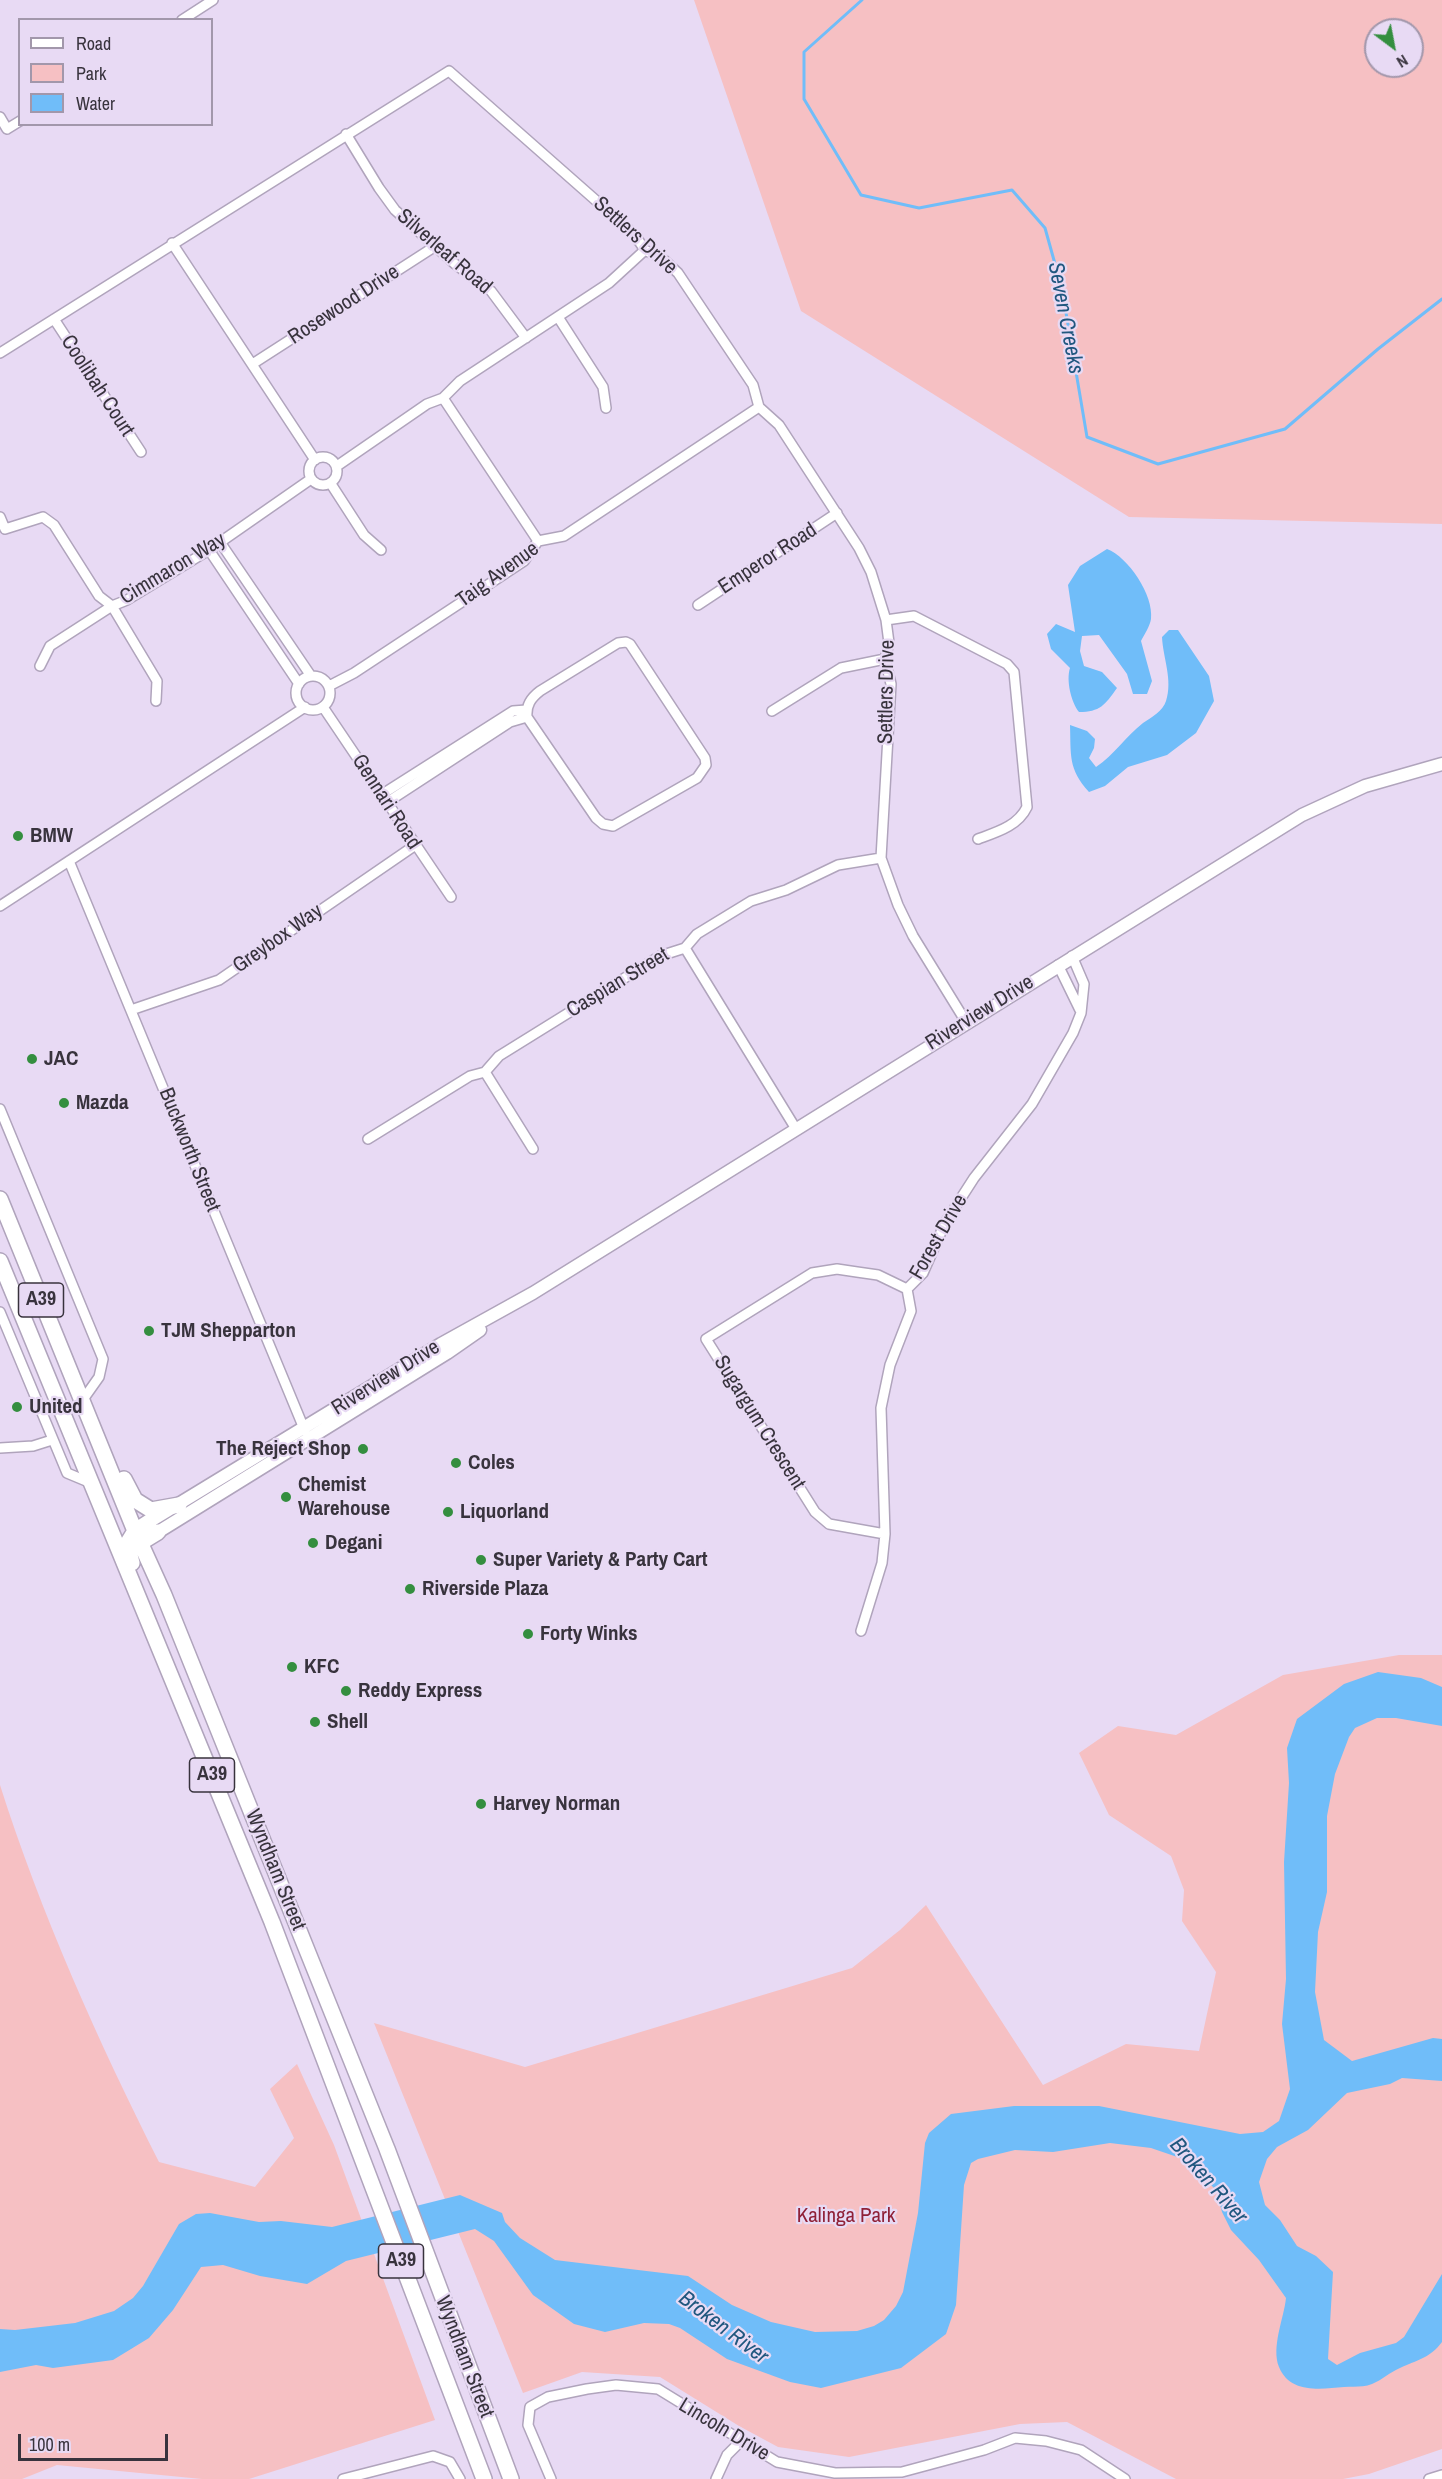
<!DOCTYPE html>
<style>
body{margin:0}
#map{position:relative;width:1442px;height:2479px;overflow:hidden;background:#e8daf4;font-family:"Archivo Narrow",sans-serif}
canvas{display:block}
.legend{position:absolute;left:18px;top:18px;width:195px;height:108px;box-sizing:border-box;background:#e8daf4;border:2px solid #a297ab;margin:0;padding:8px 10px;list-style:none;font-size:18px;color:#38333d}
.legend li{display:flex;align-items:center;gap:12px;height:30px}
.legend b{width:30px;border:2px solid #a297ab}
.north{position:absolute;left:1364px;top:18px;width:60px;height:60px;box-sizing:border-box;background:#e8daf4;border:2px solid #a297ab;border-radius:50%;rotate:148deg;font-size:16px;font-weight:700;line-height:24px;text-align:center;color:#38333d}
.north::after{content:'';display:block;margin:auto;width:21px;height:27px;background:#348e3f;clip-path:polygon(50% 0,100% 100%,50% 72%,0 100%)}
.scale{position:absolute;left:18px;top:2434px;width:150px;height:27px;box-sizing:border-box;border:3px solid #38333d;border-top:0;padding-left:8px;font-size:18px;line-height:21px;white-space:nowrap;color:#38333d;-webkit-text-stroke:4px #e8daf4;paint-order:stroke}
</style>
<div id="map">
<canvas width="1442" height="2479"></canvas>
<ul class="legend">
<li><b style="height:8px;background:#fff"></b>Road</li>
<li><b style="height:16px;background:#f6c0c3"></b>Park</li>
<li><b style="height:16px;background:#70bdf9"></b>Water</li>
</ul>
<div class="north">N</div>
<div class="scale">100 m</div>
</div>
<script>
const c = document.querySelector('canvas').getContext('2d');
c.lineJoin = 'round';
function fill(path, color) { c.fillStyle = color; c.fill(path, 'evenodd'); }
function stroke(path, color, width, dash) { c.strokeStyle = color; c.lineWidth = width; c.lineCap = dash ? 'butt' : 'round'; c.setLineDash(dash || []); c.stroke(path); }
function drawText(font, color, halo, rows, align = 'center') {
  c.font = font + ' "Archivo Narrow",sans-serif'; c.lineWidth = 4.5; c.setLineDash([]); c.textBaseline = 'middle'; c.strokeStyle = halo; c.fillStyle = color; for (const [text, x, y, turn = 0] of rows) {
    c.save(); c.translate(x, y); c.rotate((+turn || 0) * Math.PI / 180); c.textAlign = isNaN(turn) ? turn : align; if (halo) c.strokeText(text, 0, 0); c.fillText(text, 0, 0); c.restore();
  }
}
fill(new Path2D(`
 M694,0H1442V524L1129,517L801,311ZM1376,30H1412V66H1376Z
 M1399,1655H1442V2449L1369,2474L1343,2479H1176L1067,2422L1020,2424L849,2457L778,2447L739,2426L660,2377L582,2372L523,2393L374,2023L525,2067L852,1968L900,1930L926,1905L1043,2085L1126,2044L1199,2051L1216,1972L1182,1921L1184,1890L1171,1856L1109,1815L1079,1753L1118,1726L1176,1735L1283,1675Z
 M0,1785C41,1914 98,2041 159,2162L255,2187L294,2138L270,2089L297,2064L334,2145L435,2420L249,2479H202L57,2465L22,2479H0Z`), '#f6c0c3');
fill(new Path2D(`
 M1107,549C1128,557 1154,595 1151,619C1150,626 1144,635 1141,641L1152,681L1147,694H1133L1127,674L1099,635L1082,636L1080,651L1084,666L1102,672L1117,688C1105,705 1100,712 1079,712C1071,702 1066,680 1070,668L1051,649L1047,634L1056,624L1075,632L1068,585L1080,566Z
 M1169,630H1178L1209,676L1214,701L1196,733L1167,755L1128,767L1105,786L1089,792C1068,769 1071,755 1070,725L1087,731L1095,739L1094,748L1089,758L1096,767C1114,755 1126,736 1143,723C1152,717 1163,711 1166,701C1173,680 1163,658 1162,637Z
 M1378,1672L1421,1678L1442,1687V1726L1396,1718H1377L1355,1728L1349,1737L1335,1774L1327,1816V1892L1318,1932L1315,1992L1324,2040L1352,2061L1433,2038L1442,2039V2081L1402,2078L1390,2084L1347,2093L1308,2130L1277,2147L1267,2159L1259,2182L1265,2205L1280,2220L1297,2246L1316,2256L1333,2272L1328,2359L1337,2365L1360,2353L1396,2343L1404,2337L1442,2274V2342C1430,2358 1417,2360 1400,2368C1390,2372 1382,2380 1372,2384C1363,2388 1354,2386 1344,2387C1321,2389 1290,2394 1279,2367C1271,2347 1284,2318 1286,2298L1259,2260L1231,2230L1222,2212L1216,2190L1186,2160L1151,2148L1110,2143L1053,2152L1015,2150L978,2159L971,2163L964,2185L956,2305L946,2334L901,2368L821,2388L790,2382L727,2359L680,2328L669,2324L644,2323L605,2332L574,2324L533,2295L494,2241L475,2229L346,2261L307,2284L260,2276L223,2265L201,2267L173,2310L149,2338L113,2360L53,2368L36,2365L0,2372V2329L15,2330L75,2323L114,2311L133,2298L143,2286L179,2224L196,2214L210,2213L259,2222L281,2221L332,2227L460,2195L502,2213L505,2222L520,2238L555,2260L688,2276L732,2305L771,2322L815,2332L857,2331L874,2326L884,2320L896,2306L903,2292L918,2213L925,2143L929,2133L951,2114L1014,2106H1099L1240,2134L1263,2132L1279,2121L1290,2089L1282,2024L1286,1979L1284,1862L1289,1783L1287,1748L1297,1719L1344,1684Z`), '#70bdf9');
stroke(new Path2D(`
 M862,0L804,52V99L861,195L919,208L1012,190L1045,228L1062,289L1087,437L1158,464L1285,429L1378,349L1442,299`), '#70bdf9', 3);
const minor = new Path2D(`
 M182,20L213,0
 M0,117L7,129L20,121
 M346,134L379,188L395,210L455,264L491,291L526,338
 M172,243L315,460
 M558,317L603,387L606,408
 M54,319L141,452
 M0,353L449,71L634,234L645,250L664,260L678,273L753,385L759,407L779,425L859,548L871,572L886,620L889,643L885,659L891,684L881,858L898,905L913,936L966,1022
 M254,363L434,247
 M443,398L538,541
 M309 471a14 14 0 1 1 28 0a14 14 0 1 1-28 0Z
 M337,466L427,404L443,398L460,381L609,283L645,250
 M331,484L364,535L381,550
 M0,517L5,529L43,517L54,525L99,596L112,606L127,600L209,550L311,479
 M220,542L311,676
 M209,550L299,684
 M698,605L837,513
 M886,620L914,616L1007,664L1014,672L1027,807C1018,826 997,832 978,839
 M626,642L630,644L705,758L706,765L697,778L613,826L603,824L596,818L527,717C526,705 531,698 540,691L618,643Z
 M40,666L50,646L112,606L157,681L156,701
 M296 693a17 17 0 1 1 34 0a17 17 0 1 1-34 0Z
 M329,686L354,673L524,561L538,541L564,536L759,407
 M323,707L451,897
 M772,711L841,668L885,659
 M381,795L513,711L526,710
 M386,803L510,722L527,717
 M69,861L305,1431
 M0,906L305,707
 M685,948L796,1129
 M1058,965L1080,1010
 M131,1010L219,980L414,846
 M485,1072L533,1149
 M0,1109L103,1359L99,1377L82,1401
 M368,1139L470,1076L485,1072L499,1056L660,956L685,948L697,934L751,901L786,890L838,865L881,858
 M0,1312L67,1473L91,1483
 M0,1448L33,1446L52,1440
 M885,1534L829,1524L815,1512L706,1339L812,1273L837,1269L857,1272L878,1275L907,1289
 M861,1631L882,1563L885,1534L881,1408L890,1365L911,1311L907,1289L923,1273L945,1223L974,1178L1032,1104L1073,1033L1081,1013L1084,984L1072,956
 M343,2479L433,2456L450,2462L460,2479
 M551,2479L528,2425L530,2407L548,2397L587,2389L616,2385L658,2389L777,2462L835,2473L902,2472L984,2450L1015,2438L1046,2441L1081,2450L1125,2479
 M716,2479L727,2455L740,2442
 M1429,2479L1442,2475`);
const tertiary = new Path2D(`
 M149,1522L441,1344L533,1293L1302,815L1365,786L1442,764
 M158,1532L447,1353L480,1330`);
const trunk = new Path2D(`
 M0,1199L135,1531L164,1595L387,2149L511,2479
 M0,1261L272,1922L484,2479
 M124,1479L135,1500L151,1510L179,1505
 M132,1543H140L158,1532
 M132,1563L127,1544L135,1531L149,1522`);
stroke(minor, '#b0a4bc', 12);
stroke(tertiary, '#b0a4bc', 15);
stroke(trunk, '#b0a4bc', 18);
stroke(minor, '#fff', 9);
stroke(tertiary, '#fff', 12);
stroke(trunk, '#fff', 15);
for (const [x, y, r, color] of [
 [18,836,6,"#348e3f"],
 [32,1059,6,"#348e3f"],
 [64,1103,6,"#348e3f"],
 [149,1331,6,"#348e3f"],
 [17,1407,6,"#348e3f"],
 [363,1449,6,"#348e3f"],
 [456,1463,6,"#348e3f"],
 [286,1497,6,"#348e3f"],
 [448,1512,6,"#348e3f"],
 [313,1543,6,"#348e3f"],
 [481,1560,6,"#348e3f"],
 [410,1589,6,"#348e3f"],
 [528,1634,6,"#348e3f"],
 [292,1667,6,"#348e3f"],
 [346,1691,6,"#348e3f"],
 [315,1722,6,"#348e3f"],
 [481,1804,6,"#348e3f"]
]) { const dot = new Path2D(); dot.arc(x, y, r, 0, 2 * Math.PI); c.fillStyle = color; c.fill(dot); stroke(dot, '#e8daf4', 2); }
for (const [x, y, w] of [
 [41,1300,45],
 [212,1775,45],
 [401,2261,45]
]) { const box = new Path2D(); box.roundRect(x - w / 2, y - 17, w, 34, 4.5); c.fillStyle = '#e8daf4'; c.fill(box); stroke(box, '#38333d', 1.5); }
drawText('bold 20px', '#38333d', null, [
 ["A39",41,1300],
 ["A39",212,1775],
 ["A39",401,2261]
]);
drawText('21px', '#38333d', '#e8daf4', [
 ["Settlers Drive",635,236,42],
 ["Silverleaf Road",444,252,41],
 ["Rosewood Drive",344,305,-33],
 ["Coolibah Court",97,386,57],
 ["Emperor Road",768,559,-33],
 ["Cimmaron Way",173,569,-31],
 ["Taig Avenue",498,575,-36],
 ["Settlers Drive",887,692,-89],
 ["Gennari Road",386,802,57],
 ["Greybox Way",278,939,-35],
 ["Caspian Street",618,983,-31],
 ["Riverview Drive",980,1013,-32],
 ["Buckworth Street",189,1150,68],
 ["Forest Drive",939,1237,-60],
 ["Riverview Drive",386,1378,-32],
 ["Sugargum Crescent",759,1423,58],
 ["Wyndham Street",275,1870,68],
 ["Wyndham Street",464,2357,69],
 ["Lincoln Drive",724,2430,31]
]);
drawText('bold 21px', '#38333d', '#e8daf4', [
 ["BMW",30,836],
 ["JAC",44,1059],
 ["Mazda",76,1103],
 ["TJM Shepparton",161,1331],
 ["United",29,1407],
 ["The Reject Shop",351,1449,"right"],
 ["Coles",468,1463],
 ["Chemist",298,1485],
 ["Warehouse",298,1509],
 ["Liquorland",460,1512],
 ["Degani",325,1543],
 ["Super Variety & Party Cart",493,1560],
 ["Riverside Plaza",422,1589],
 ["Forty Winks",540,1634],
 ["KFC",304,1667],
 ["Reddy Express",358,1691],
 ["Shell",327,1722],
 ["Harvey Norman",493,1804]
], 'left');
drawText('21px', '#8f2037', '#e8daf4', [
 ["Kalinga Park",846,2216]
]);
drawText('italic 22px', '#20577f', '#e8daf4', [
 ["Seven Creeks",1065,318,79],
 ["Broken River",1208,2181,49],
 ["Broken River",723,2328,37]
]);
</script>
